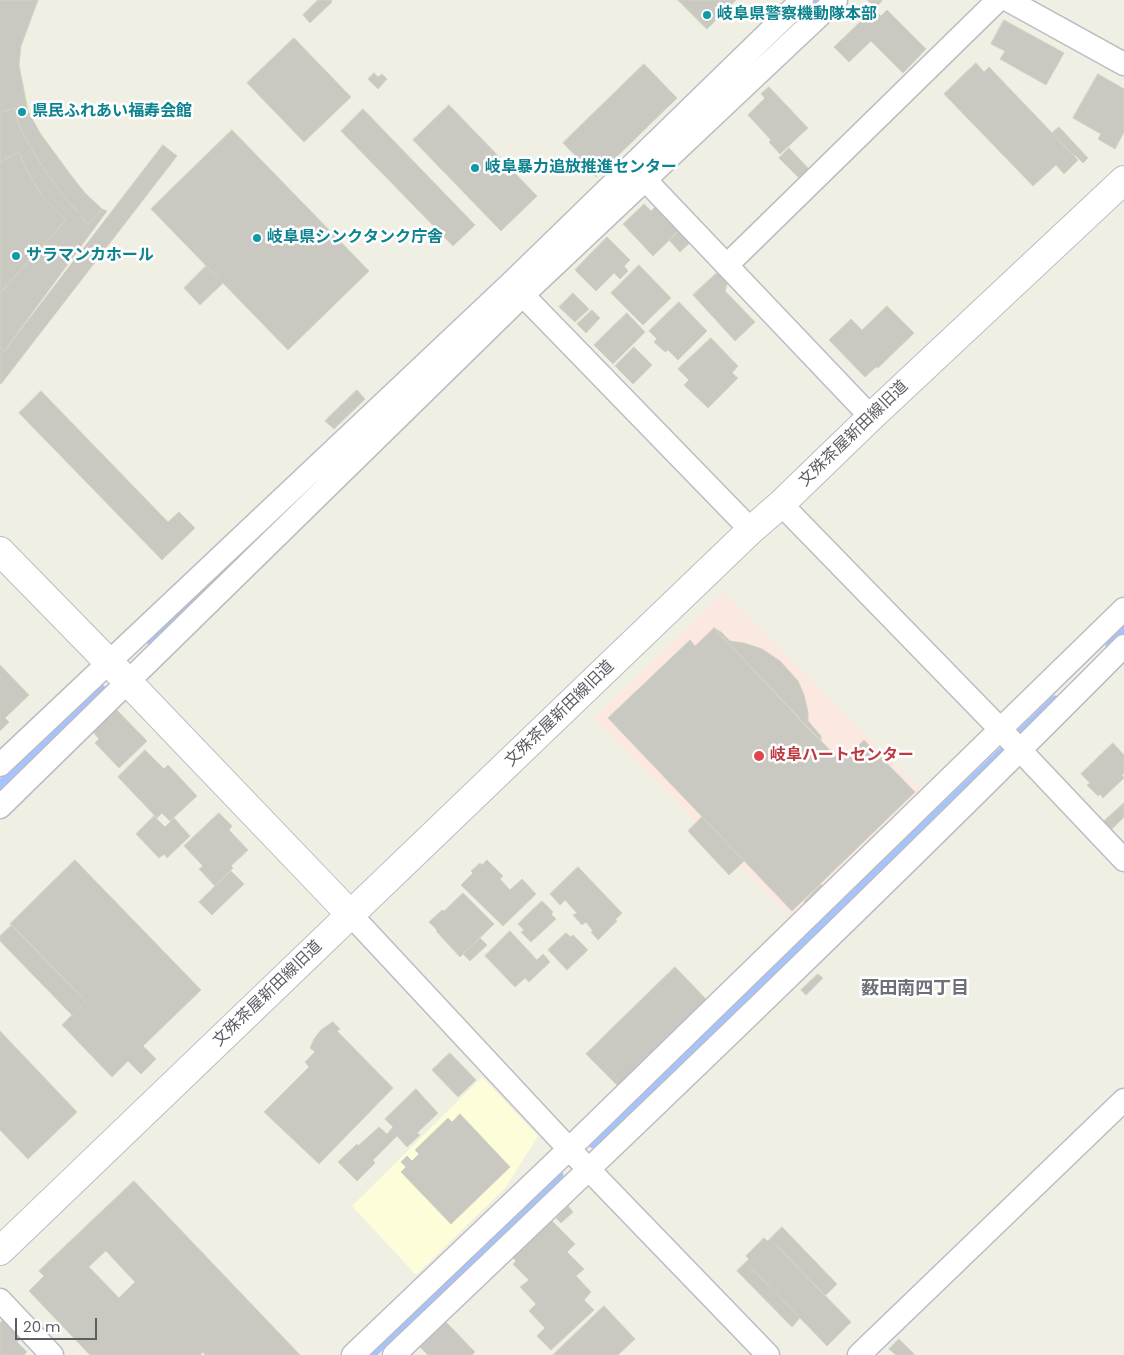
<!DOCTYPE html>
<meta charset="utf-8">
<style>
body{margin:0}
#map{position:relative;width:1124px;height:1355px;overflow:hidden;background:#efefe4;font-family:Poppins,sans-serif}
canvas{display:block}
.scale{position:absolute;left:15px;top:1318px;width:82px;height:22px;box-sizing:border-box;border:2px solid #5c5e65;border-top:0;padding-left:6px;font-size:15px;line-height:18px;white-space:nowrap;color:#5c5e65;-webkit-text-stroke:4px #fff;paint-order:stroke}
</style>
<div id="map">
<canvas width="1124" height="1355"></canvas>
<div class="scale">20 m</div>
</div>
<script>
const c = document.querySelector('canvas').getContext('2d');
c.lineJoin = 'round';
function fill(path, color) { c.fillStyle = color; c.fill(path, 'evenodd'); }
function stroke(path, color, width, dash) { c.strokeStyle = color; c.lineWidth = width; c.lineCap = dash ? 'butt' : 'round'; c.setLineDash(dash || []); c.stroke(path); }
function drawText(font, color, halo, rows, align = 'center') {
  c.font = font + ' Poppins,"Noto Sans JP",sans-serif'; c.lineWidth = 5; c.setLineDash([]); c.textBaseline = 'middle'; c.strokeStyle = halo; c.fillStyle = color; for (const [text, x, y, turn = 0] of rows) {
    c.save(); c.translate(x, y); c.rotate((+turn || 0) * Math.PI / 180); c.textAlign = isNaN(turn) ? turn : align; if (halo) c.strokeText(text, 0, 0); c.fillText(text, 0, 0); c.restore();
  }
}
fill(new Path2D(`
 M482,1077L538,1136L506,1187L416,1275L352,1206Z`), '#fefdda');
fill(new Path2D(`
 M723,591L924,793L795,921L594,719Z`), '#fbe9e1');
stroke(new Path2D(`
 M804,12L817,0
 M151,641L269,528
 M1110,645L1124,631
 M1022,732L1055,700
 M0,785L101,689
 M593,1144L1002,752
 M371,1355L559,1175`), '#a4c3ff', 9);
const building = new Path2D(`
 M0,0H38L21,46L19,65L28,111L40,133L70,174L85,193L102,209L88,225L81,215L66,199L50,178L29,145L18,123L15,108L0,113Z
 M318,0H331L332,2L310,23L303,15Z
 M678,0H736L707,29Z
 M868,0H882V1L875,8Z
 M871,7L881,16L887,10L926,49L903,73L871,41L849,62L834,47L861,21L859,19Z
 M1004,20L1064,53L1046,85L1000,59L1005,51L991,44Z
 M294,38L351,97L304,142L247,83Z
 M976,63L984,72L989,67L1078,160L1064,174L1056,165L1033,186L944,94Z
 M644,64L677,98L596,177L563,143Z
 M374,73L378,77L382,74L387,79L378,89L368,79Z
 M1098,74L1124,89V132L1115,149L1098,139L1101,134L1073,118Z
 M769,87L808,128L780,154L769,142L771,140L748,115L765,98L761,94Z
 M449,105L537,196L501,231L413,140Z
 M15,108L18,123L29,145L50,178L66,199L81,215L88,225L102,209L107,211L4,351L0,348V293L66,220L42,196L24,165L19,152L0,162V113Z
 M363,109L475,225L453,246L341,131Z
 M1059,127L1088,158L1083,163L1075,155L1074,156L1052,133Z
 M232,130L369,271L288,350L151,209Z
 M163,145L177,156L1,384L0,383V348L4,351Z
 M789,148L809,169L799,178L779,158Z
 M19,152L24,165L42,196L66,220L0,293V162Z
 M659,203L683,227L653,256L623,224L644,204L651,211Z
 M683,227L694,239L680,252L669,240Z
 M607,237L630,260L624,266L628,271L620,279L614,273L596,291L575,270Z
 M639,265L671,298L643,325L611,293Z
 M206,266L223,283L200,305L184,288Z
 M719,271L728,281L725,291L755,322L735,341L693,295Z
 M573,293L589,309L575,322L559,307Z
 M679,302L707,331L678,360L668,350L665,352L654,342L657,339L649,331Z
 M887,306L914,333L878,368L876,367L865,377L829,340L851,319L862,330Z
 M592,310L600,318L586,333L577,324Z
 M627,313L645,332L613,364L594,345Z
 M711,338L738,366L732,373L738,378L708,408L684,385L689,380L678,369Z
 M634,347L652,365L633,384L615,366Z
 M357,390L365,399L334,429L325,421Z
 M41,391L168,522L179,512L195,528L162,560L19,413Z
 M714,628L841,762L864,740L915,792L792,911L608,718L690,640L695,646Z
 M714,628L721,632L730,641L744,643L762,649L780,661L798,681L804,695L808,712V721L821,736V742Z
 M0,665L29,695L5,718L9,722L0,731Z
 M111,704L147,741L119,768L95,743L99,739L88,726Z
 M1113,743L1124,755V773L1122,775L1124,778L1103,798L1100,794L1098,796L1087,785L1090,783L1081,774Z
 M145,750L164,769L168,765L197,796L170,821L162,813L157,818L118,777Z
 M1124,803V817L1110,831L1102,823Z
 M219,813L232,826L229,830L248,850L231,866L233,868L215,886L199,869L203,866L184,846Z
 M154,816L165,827L174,818L190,836L167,858L164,854L159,858L136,834Z
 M702,817L744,861L729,875L688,831Z
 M75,860L201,990L143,1046L156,1059L141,1074L128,1061L112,1077L62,1025L86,1001L10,924Z
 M487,860L503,876L500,879L510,890L522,879L536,894L503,926L461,885L473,873L471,871L480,863L482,865Z
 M578,867L622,913L615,920L617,921L598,940L591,932L593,931L586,922L582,925L573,915L577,913L565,900L560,905L550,894Z
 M231,871L244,884L212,915L199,902Z
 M821,884L825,889L807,905L804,902Z
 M463,893L494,924L460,957L436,931L437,930L429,922L442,910L444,911Z
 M542,901L553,912L551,914L556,919L531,942L521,932L524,930L518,924Z
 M12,925L86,1001L72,1015L0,941V936Z
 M510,931L537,960L543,954L550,962L529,982L525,978L515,987L485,956Z
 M566,933L571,937L573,935L588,950L567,970L548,950Z
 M480,938L487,945L470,961L463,954Z
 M675,967L707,1000L618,1086L586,1054Z
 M818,974L823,978L806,995L801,990Z
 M333,1022L340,1029L337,1031L393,1088L319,1164L264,1112L309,1067L305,1062L315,1052L310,1048L314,1039L321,1030Z
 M0,1031L77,1112L28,1159L0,1130Z
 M450,1053L476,1080L458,1097L432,1070Z
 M416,1089L438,1113L417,1133L420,1135L407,1147L397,1136L373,1160L375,1163L357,1181L338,1162L357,1144L358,1146L379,1127L387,1134L393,1127L385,1119Z
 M460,1114L510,1167L451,1224L401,1172L406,1167L401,1162L407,1156L412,1161L419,1154L415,1150L448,1118L452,1122Z
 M134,1181L300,1355H205L203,1352L200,1355H90L29,1291L44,1276L39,1271ZM106,1251L135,1282L119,1298L89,1267Z
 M568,1206L573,1212L561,1223L556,1218Z
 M552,1221L575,1244L567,1252L584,1269L576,1276L591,1292L584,1300L594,1310L551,1350L537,1336L545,1328L529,1311L536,1304L520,1287L529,1280L513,1264L516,1261L513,1258Z
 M782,1227L837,1284L825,1296L770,1239Z
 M764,1238L767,1241L770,1239L851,1322L827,1346L746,1262L749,1259L746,1256Z
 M746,1262L800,1318L792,1327L737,1271Z
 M604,1306L635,1339L618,1355H553Z
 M4,1319L22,1337L17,1342L27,1352L24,1355H0V1323Z
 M446,1322L475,1352L472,1355H428L420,1347Z
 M899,1339L915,1355H896L889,1349Z`);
fill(building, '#cac9c1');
stroke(building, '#d3d2c2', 1);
const minor = new Path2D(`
 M1008,0L1124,64
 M635,169L871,417
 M727,265L998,0
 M514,286L751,530
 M781,504L1001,730L1124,860
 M0,765L511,283L802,0
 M0,807L523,295L836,0
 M351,915L569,1149L768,1355
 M0,1300L52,1355
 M353,1355L569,1149L1124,609
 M394,1355C640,1121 885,887 1124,646
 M859,1355L1124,1100`);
const tertiary = new Path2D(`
 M0,551L128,682L351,915
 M0,1251L751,530L781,504L871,417L1124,180`);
stroke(minor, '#bcbcc3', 25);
stroke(tertiary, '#bcbcc3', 30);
stroke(minor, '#fff', 22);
stroke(tertiary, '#fff', 28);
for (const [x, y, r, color] of [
 [707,15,5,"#0f9aa8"],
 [22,112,5,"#0f9aa8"],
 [475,168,5,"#0f9aa8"],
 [257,238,5,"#0f9aa8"],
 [16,256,5,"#0f9aa8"],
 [759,756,6,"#e0444e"]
]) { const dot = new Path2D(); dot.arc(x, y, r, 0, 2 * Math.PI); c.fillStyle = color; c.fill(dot); stroke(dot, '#fff', 2); }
drawText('bold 16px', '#0d838f', '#fff', [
 ["岐阜県警察機動隊本部",717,15],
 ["県民ふれあい福寿会館",32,112],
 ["岐阜暴力追放推進センター",485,168],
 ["岐阜県シンクタンク庁舎",267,238],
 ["サラマンカホール",26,256]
], 'left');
drawText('16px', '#5c5e65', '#fff', [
 ["文殊茶屋新田線旧道",854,434,-44],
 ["文殊茶屋新田線旧道",560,714,-44],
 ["文殊茶屋新田線旧道",268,994,-44]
]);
drawText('bold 16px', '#be3a42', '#fff', [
 ["岐阜ハートセンター",770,756]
], 'left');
drawText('bold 18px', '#6d7077', '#fff', [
 ["薮田南四丁目",915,989]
]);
</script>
